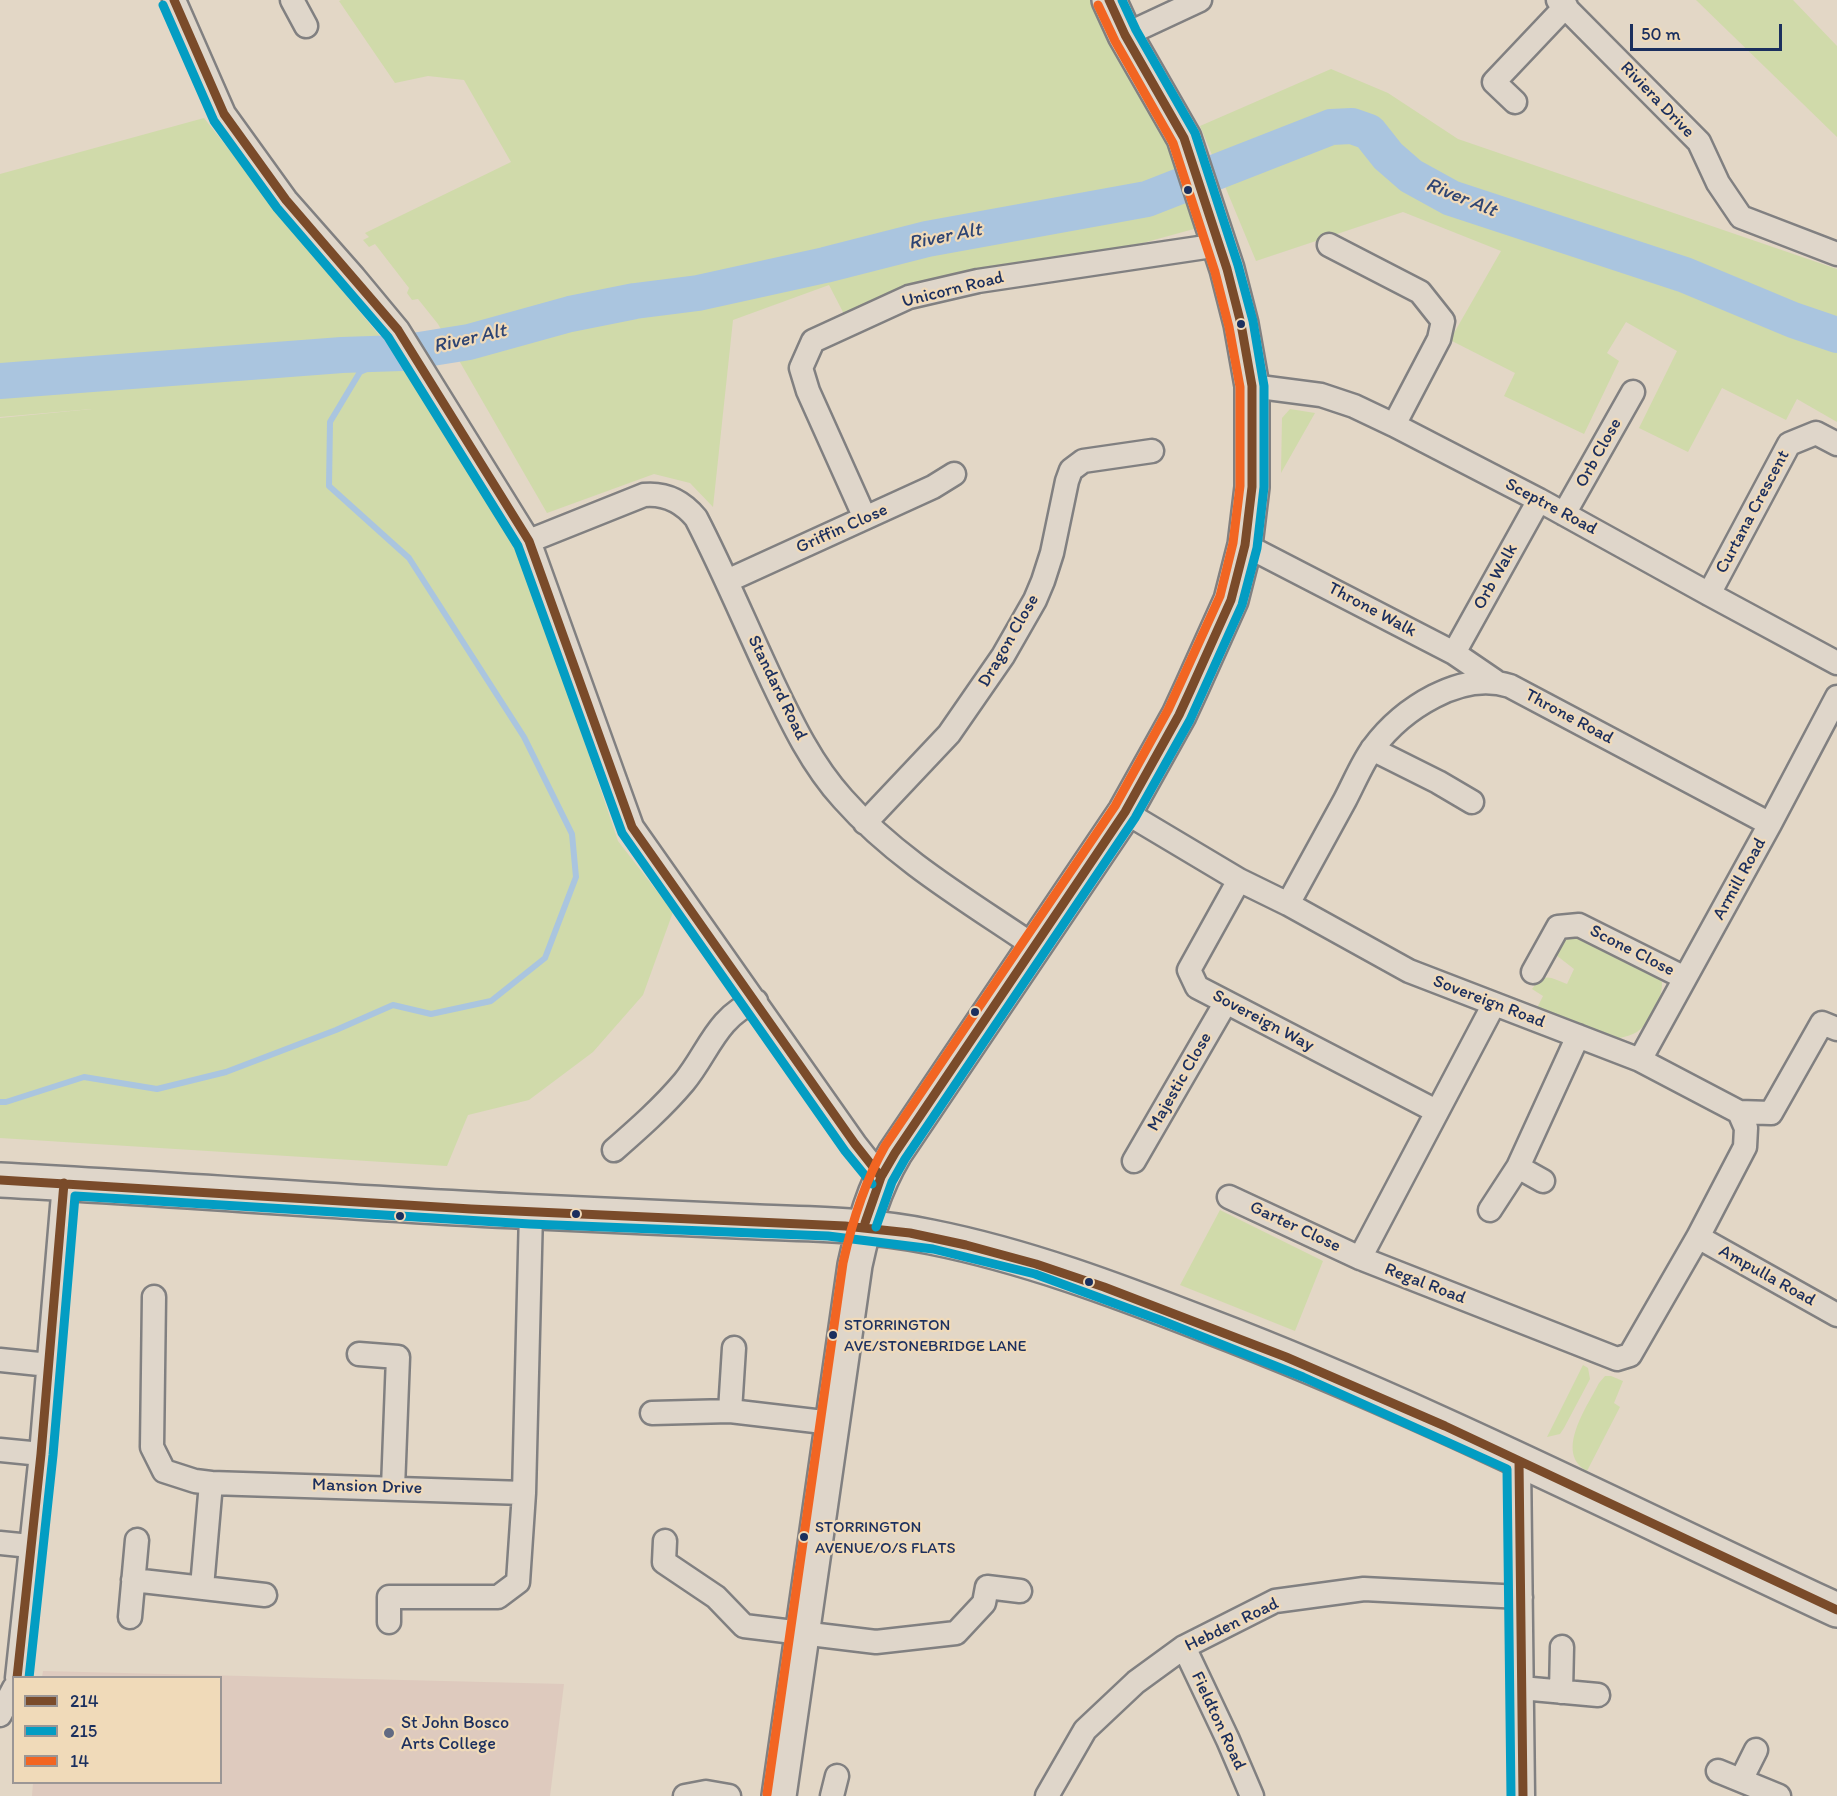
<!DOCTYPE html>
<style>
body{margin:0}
#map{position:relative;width:1837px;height:1796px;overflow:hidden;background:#e3d7c6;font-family:Itim,sans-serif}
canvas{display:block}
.legend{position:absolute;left:12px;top:1676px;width:210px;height:108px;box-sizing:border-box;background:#f0dab9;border:2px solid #9b9695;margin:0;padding:8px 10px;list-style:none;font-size:18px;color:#1b2f5e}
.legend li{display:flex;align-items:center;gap:12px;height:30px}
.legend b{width:30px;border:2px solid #9b9695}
.scale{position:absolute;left:1630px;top:24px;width:152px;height:27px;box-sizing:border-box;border:3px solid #1b2f5e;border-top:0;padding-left:8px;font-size:18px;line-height:21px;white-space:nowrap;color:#1b2f5e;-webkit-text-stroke:4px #f0dab9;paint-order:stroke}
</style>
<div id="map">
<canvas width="1837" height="1796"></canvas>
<ul class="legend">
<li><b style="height:8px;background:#7a4b2a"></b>214</li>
<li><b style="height:8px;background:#039dc3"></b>215</li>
<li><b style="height:8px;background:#f26522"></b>14</li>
</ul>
<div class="scale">50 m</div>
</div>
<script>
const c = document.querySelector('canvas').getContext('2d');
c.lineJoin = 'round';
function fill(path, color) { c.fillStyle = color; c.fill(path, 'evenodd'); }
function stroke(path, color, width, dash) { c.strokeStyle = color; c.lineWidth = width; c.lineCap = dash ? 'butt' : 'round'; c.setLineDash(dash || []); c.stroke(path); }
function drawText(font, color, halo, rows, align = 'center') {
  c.font = font + ' Itim,sans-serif'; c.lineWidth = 4.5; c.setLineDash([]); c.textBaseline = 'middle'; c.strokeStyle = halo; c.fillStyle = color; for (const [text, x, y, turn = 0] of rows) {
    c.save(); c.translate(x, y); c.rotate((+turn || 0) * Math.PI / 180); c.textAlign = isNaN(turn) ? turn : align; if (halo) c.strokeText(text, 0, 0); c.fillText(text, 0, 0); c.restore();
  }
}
fill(new Path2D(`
 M43,1671L564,1684L550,1796H32L33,1783L220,1782V1678L42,1677Z`), '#decabe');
fill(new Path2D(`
 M341,0H1109L1212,224L1132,246L932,279L844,314L829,285L733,320L713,507L690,483L654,474L547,513L438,324L418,299L412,300L407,293L409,288L375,244L369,247L363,240L369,237L365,233L511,162L464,80L428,76L395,83L339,1Z
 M1696,0H1793L1837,46V137Z
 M1331,69L1388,93L1458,139L1837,269V422L1797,399L1786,420L1722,388L1688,452L1639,428L1677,351L1626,322L1607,353L1619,361L1584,434L1504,396L1515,373L1450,340L1501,251L1403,212L1256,261L1200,126Z
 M204,118L311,253L418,382L523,560L618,841L673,912L643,995L593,1052L529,1100L468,1115L447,1166L0,1138V418L92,409L0,417V174Z
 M1290,409L1315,413L1281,473L1282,418Z
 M1571,933L1653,973L1662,982C1663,997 1650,1023 1637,1032C1632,1035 1625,1037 1619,1038L1537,1008L1543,996L1532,989C1545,972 1549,977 1567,984L1574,969L1556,955L1555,943Z
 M1220,1210L1323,1261L1295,1331L1180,1285Z
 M1583,1365L1588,1368L1590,1379L1564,1428L1560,1434L1547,1437Z
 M1605,1376H1611L1623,1381L1614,1403L1620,1407L1587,1471C1554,1453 1587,1407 1599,1383Z`), '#d0daaa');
stroke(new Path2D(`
 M0,1102H6L84,1077L157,1089L226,1072L336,1030L393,1005L431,1014L491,1001L545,958L576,877L572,834L524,737L409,558L329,486L330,422L360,372L401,353`), '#aac5df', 6);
stroke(new Path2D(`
 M0,381L342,355L401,353L469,342L570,314L635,301L698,293L825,265L927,239L1147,199L1331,127L1352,126L1369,132L1388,156L1411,176L1451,198L1685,275L1793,320L1837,335`), '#aac5df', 36);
const street = new Path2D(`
 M174,0L224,114L286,200L354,277L398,330L529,541L632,827L855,1144L881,1177
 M292,0L306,26
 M1558,0L1699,142L1718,183L1741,217L1837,254
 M1125,35L1200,0
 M1515,102L1494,82L1566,6
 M1329,245L1420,292L1443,321L1439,339L1394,425
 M1252,386L1321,395L1354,406L1394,425L1539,500L1709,594L1837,663
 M1564,514L1633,392
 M865,518L808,391L801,368L813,341L909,297L978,281L1219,245
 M529,541L644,495C665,493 682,501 696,518C724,572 747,628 773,683C792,723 812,765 843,799C896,859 968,901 1034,946
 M1245,545L1454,653L1495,681
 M727,581L933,487L954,474
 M1709,594L1789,444L1816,433L1837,444
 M1454,653L1539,500
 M1372,749L1438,782L1472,802
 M1125,812L1239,880L1288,904L1409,971L1640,1060L1739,1112L1746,1128L1745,1147L1698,1237L1630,1355L1617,1359L1360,1258L1229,1197
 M865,823L949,734L1003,656L1035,600L1043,581L1052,553L1067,481L1071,470L1083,461L1152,451
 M1239,880L1189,970L1197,987L1436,1111
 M1288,904C1307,870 1326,835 1345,800C1354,783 1362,763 1373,748C1402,709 1461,670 1510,686L1770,824
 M1533,972L1558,927L1579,925L1685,978
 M1640,1060L1770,824L1837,697
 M1739,1112L1771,1113L1822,1023L1837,1029
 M614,1150C638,1129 663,1107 684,1082C708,1053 717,1016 756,1001
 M1134,1161L1226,1002
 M1518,1167L1543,1181
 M1490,1210L1518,1167L1578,1036
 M1698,1237L1837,1315
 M1360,1258L1494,1004
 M154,1297L152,1447L164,1471L195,1481L211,1483
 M359,1354L398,1357L393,1488
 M0,1360L49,1365
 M730,1411L734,1348
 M652,1413L730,1411L832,1423
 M0,1450L41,1454
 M1519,1461L1523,1796
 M665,1541L664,1562L716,1597L744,1626L876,1642L956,1633L984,1603L987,1587L1020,1591
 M0,1543L30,1546
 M133,1580L265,1595
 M202,1587L211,1483L524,1493
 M130,1617L137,1540
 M389,1622V1597H498L518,1582L524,1493L531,1212
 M1184,1647L1228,1740L1252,1796
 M17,1678L41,1454L64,1183
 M1521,1688L1598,1695
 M1561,1692L1562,1647
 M0,1715L14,1688
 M1718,1771L1779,1796
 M1741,1780L1756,1750
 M685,1796L706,1792L729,1796
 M832,1796L837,1776
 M1047,1796L1085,1730L1136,1682L1184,1647L1275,1601L1364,1589L1521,1597`);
const secondary = new Path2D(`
 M0,1180C179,1189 358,1204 538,1212C612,1216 685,1218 759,1222C817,1224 874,1225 931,1237C1026,1256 1116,1290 1206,1325C1421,1407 1628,1513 1837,1610
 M779,1796L855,1265C864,1224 873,1190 895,1153L1125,812L1179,715L1191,689L1231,600L1245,545L1252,487V386L1241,324L1227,269L1184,138L1125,35L1109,0`);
stroke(street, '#818081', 27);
stroke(secondary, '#818081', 38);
stroke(street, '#dfd6ca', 22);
stroke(secondary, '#dfd6ca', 33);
stroke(new Path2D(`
 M174,0L224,114L286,200L398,330L529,541L632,827L855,1144L881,1177
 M0,1180L471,1209L845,1226L910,1233L966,1245L1036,1264L1104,1287L1286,1357L1445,1426L1837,1610
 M865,1223L881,1177L895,1153L1125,812L1179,715L1191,689L1231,600L1245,545L1252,487V386L1241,324L1227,269L1184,138L1125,35L1109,0
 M1519,1461L1523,1796
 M17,1678L41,1454L64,1183`), '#7a4b2a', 9);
stroke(new Path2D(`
 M163,5L214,121L277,208L388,337L518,546L622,833L845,1151L872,1184
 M876,1227L892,1182L905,1159L1135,818L1190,720L1242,605L1257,548L1264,487V386L1253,321L1238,265L1195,133L1136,30L1122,0
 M29,1678L53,1455L75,1196L530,1224L828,1236L933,1249L1035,1274L1160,1320L1303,1377L1507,1469L1511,1796`), '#039dc3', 9);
stroke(new Path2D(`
 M767,1794L843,1263C852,1222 864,1183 885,1146L1115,806L1168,710L1180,684L1220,596L1233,543L1240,486V387L1229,327L1215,272L1173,143L1115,41L1098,5`), '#f26522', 9);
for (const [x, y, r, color] of [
 [1188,190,5,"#1b2f5e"],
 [1241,324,5,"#1b2f5e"],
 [975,1012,5,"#1b2f5e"],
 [576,1214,5,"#1b2f5e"],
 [400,1216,5,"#1b2f5e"],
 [1089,1282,5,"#1b2f5e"],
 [833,1335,5,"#1b2f5e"],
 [804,1537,5,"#1b2f5e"],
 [389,1733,6,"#616a82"]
]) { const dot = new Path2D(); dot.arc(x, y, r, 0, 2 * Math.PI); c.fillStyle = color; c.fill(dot); stroke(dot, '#f0dab9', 2); }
drawText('16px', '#1b2f5e', '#f0dab9', [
 ["STORRINGTON",844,1326],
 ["AVE/STONEBRIDGE LANE",844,1347],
 ["STORRINGTON",815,1528],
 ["AVENUE/O/S FLATS",815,1549]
], 'left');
drawText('18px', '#1b2f5e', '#f0dab9', [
 ["Riviera Drive",1657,100,46],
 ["Unicorn Road",953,290,-14],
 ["Orb Close",1599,453,-61],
 ["Sceptre Road",1551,507,28],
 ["Curtana Crescent",1753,512,-62],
 ["Griffin Close",842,529,-24],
 ["Orb Walk",1496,577,-61],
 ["Throne Walk",1372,610,28],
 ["Dragon Close",1009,641,-60],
 ["Standard Road",777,688,64],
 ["Throne Road",1569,717,28],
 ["Armill Road",1740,879,-61],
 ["Scone Close",1632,951,27],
 ["Sovereign Road",1489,1002,21],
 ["Sovereign Way",1263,1021,28],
 ["Majestic Close",1180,1082,-60],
 ["Garter Close",1295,1227,25],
 ["Ampulla Road",1767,1276,29],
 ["Regal Road",1425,1284,21],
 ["Mansion Drive",367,1487,2],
 ["Hebden Road",1232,1625,-26],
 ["Fieldton Road",1218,1721,65]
]);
drawText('18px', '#1b2f5e', '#f0dab9', [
 ["St John Bosco",401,1723],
 ["Arts College",401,1744]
], 'left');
drawText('italic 20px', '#2d4473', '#f0dab9', [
 ["River Alt",1461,198,22],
 ["River Alt",945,237,-11],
 ["River Alt",470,339,-13]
]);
</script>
